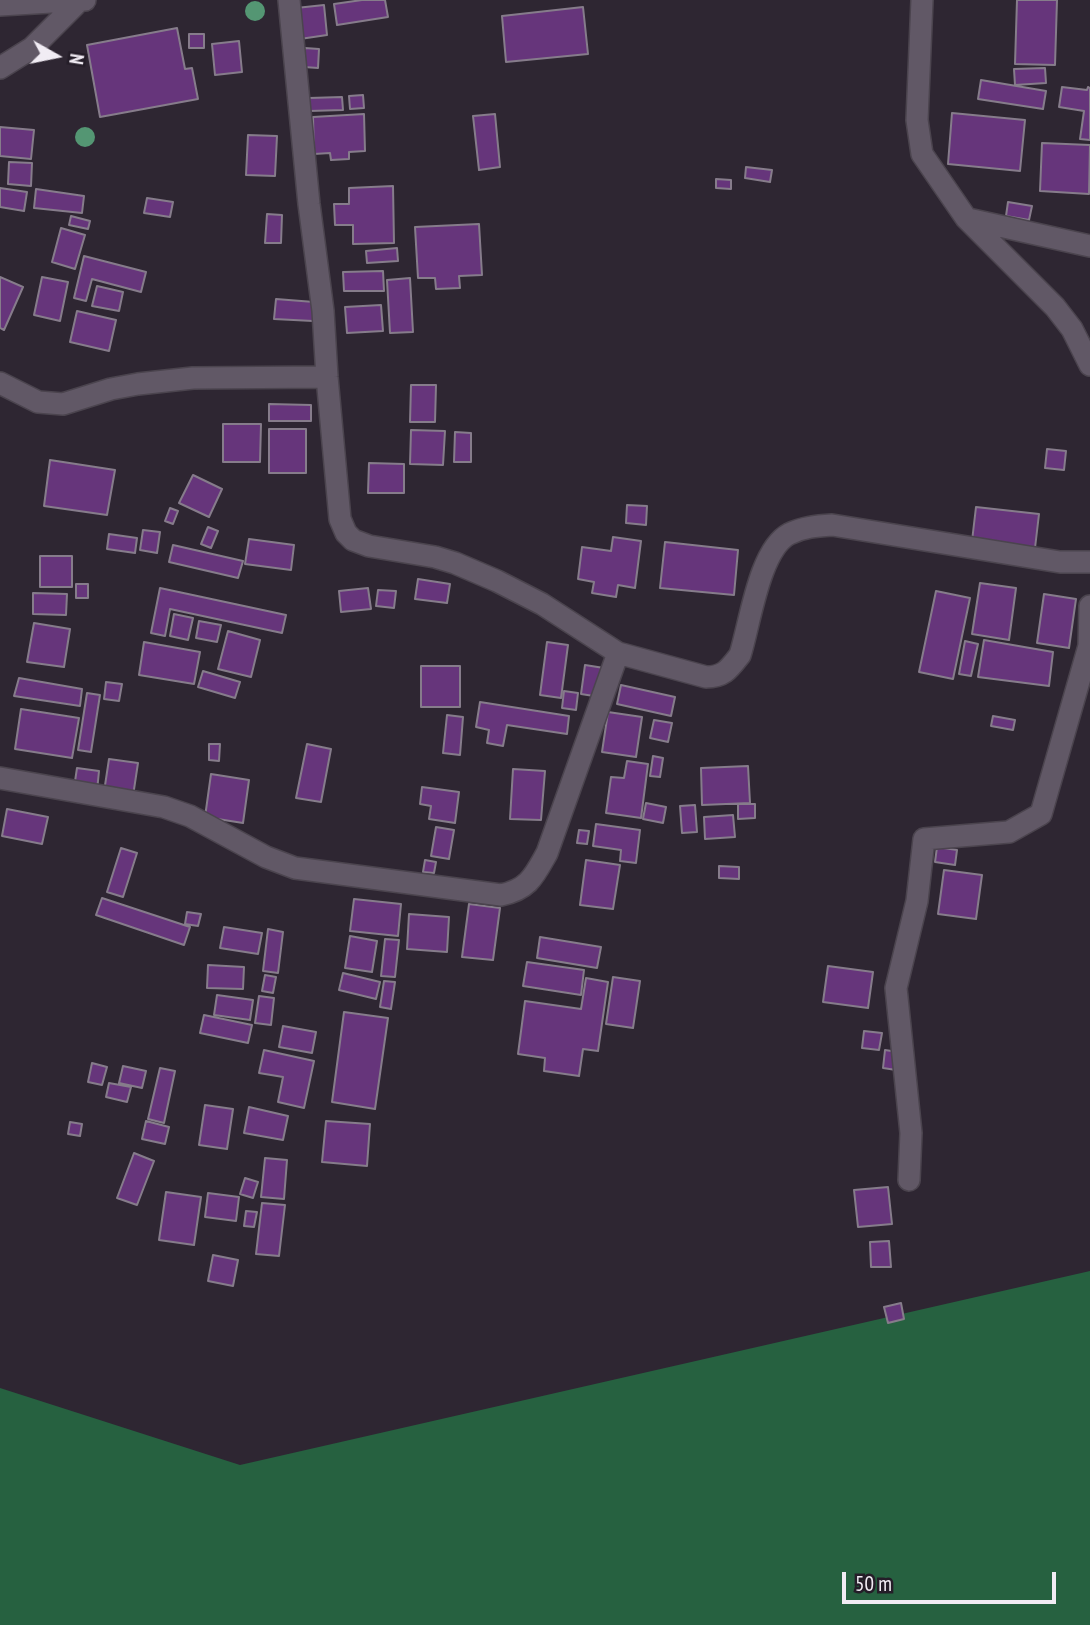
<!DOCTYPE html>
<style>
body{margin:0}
#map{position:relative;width:1090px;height:1625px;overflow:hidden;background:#2e2632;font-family:"PT Sans Narrow",sans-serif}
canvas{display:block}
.north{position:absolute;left:21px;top:21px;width:70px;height:70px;-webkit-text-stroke:5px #241d28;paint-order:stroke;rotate:99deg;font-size:19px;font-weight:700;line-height:28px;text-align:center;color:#f1ecf4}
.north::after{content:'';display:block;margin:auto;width:24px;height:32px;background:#f1ecf4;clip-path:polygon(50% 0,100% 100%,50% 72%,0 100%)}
.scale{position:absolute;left:842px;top:1572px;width:214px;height:32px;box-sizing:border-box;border:4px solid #f1ecf4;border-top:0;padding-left:9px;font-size:21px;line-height:24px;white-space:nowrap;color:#f1ecf4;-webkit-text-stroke:5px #241d28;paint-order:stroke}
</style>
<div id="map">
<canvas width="1090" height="1625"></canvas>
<div class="north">N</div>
<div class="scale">50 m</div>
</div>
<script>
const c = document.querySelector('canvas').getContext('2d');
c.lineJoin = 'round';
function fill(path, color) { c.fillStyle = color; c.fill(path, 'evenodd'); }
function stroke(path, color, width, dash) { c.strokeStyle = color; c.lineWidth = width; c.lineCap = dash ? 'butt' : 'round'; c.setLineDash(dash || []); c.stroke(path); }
fill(new Path2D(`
 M1090,1271V1625H0V1388L240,1465Z`), '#266140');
const building = new Path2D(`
 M362,0H385L388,17L337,25L334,4Z
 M1017,0H1057L1055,65L1015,64Z
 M324,5L327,35L300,39L296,8Z
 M583,7L588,54L506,62L502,16Z
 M177,28L185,69L192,68L198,99L100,117L87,45Z
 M189,34H204V48H189Z
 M239,41L242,72L215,75L212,44Z
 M305,48L319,49L318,68L304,67Z
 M1045,68L1046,83L1015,85L1014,69Z
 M981,80L1046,91L1043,109L978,99Z
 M1062,87L1087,90L1088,87L1090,88V140L1080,139L1084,111L1059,107Z
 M363,95L364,108L350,109L349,96Z
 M342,97L343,110L309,111V98Z
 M952,113L1025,120L1020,171L948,164Z
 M364,114L365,151L349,152V159L331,160L330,153L314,154L313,117Z
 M495,114L500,167L479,170L473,116Z
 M0,127L34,130L31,159L0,156Z
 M248,135L277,136L275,176L246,175Z
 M1042,143L1090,145L1089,194L1040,191Z
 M9,162L32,163L31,186L8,184Z
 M746,167L772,170L770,182L745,178Z
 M716,179L731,180V189L716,188Z
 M393,186L394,243L353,244V225H335L334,204H349V188Z
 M0,188L27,192L24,211L0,207Z
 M36,189L84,196L82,213L34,208Z
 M147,198L173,202L170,217L144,213Z
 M1008,202L1032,206L1029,220L1006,216Z
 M267,214L282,215L281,243H265Z
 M71,216L90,221L88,229L69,225Z
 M479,224L482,275L459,276L460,288L436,289L435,278H418L415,227Z
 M61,228L85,235L75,269L52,262Z
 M397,248L398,261L367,263L366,251Z
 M84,256L146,272L141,292L92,279L86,301L74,298Z
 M383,271L384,291H344L343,272Z
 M0,277L23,287L4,330L0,328Z
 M42,277L68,282L60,321L34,315Z
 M410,278L413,332L390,333L387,280Z
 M97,286L123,292L119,311L92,306Z
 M276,299L314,302L313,321L274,319Z
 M381,305L383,331L347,333L345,307Z
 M77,311L116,320L109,351L70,342Z
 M411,385H436L435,422H410Z
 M269,404L311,405V421H269Z
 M223,424H261L260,462H223Z
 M269,429H306V473H269Z
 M411,430L445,431L443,465L410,464Z
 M455,432L471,433V462H454Z
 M1047,449L1066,451L1064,470L1045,468Z
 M50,460L115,470L107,515L44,506Z
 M369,463L404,464V493H368Z
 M193,475L222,489L209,517L179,503Z
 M627,505L647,506L646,525L626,523Z
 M976,507L1039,514L1035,548L972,541Z
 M170,508L178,511L173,524L165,521Z
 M208,527L218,531L211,548L201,544Z
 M143,530L160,532L157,553L140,550Z
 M109,534L137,538L135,553L107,549Z
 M613,537L641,541L635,588L618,585L616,597L592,593L594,582L578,579L582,547L611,551Z
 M249,539L294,545L291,570L245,564Z
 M665,542L738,550L734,595L660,588Z
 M173,545L243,561L238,578L169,562Z
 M40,556H72V587H40Z
 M418,579L450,584L447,603L415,599Z
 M980,583L1016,588L1009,640L972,634Z
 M76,584H88V598H76Z
 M160,588L286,615L282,633L170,609L165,636L151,633Z
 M368,588L371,609L341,612L339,591Z
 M378,590L396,591L394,608L376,606Z
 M936,591L970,598L953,679L919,672Z
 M33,593L67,594L66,615L33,614Z
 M1044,594L1076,599L1069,648L1037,643Z
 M174,614L193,618L188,640L170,636Z
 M199,621L221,625L217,642L196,638Z
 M34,623L70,629L64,667L27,662Z
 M228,631L260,640L251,677L218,669Z
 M984,640L1053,652L1049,686L978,677Z
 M965,641L978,644L971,676L959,674Z
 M144,642L200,652L194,684L139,675Z
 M547,642L568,645L561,698L540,695Z
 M585,665L604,668L600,697L581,694Z
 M421,666H460V707H421Z
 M203,671L240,682L235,698L198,687Z
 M19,678L82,689L80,706L14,696Z
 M106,682L122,684L119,701L104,699Z
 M621,685L675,697L671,716L617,704Z
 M564,691L578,693L576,710L562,708Z
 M87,693L100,695L91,752L78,750Z
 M480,702L569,716L567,734L507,725L503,746L487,743L489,730L476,727Z
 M21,709L79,718L72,758L15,749Z
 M608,712L642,717L636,757L602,752Z
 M447,715L463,717L460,755L443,753Z
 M993,716L1015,720L1013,730L991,726Z
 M654,720L672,723L668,742L650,738Z
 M209,744H220L219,761L209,760Z
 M307,744L331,749L321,802L296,798Z
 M653,756L663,758L660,777L650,776Z
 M109,759L138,763L133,796L104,792Z
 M627,761L648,764L641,818L606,813L611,777L624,778Z
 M748,766L750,803L702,805L701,768Z
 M77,768L99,771L97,791L74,788Z
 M513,769L545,771L541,820L510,819Z
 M211,774L249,780L243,823L205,817Z
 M422,787L459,792L455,823L429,819L431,806L420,804Z
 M646,803L666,807L663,823L643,819Z
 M738,804H755V818L738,819Z
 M695,805L697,832L682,833L680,806Z
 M7,809L48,817L42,844L2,836Z
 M733,815L735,837L705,839L704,817Z
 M596,824L640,830L636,863L620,861L621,850L593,846Z
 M436,827L454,830L449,859L431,856Z
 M579,830L589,831L587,844L577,843Z
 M937,847L957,850L955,865L935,862Z
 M121,848L137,853L123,897L107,892Z
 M425,860L436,862L434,873L423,872Z
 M586,860L620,865L613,909L580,905Z
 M719,866L739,867V879L719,878Z
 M944,870L982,875L976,919L938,914Z
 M102,898L190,927L184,945L96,915Z
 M354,899L401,904L398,936L350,931Z
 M469,904L500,908L493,960L462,957Z
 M187,912L201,914L198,926L185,924Z
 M409,914L449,917L447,952L407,949Z
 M224,927L262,933L258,954L220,948Z
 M268,929L283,932L278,973L263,971Z
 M350,936L377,941L372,972L345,968Z
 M540,937L601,947L597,968L537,958Z
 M385,939L399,940L395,977L381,976Z
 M527,962L584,970L581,995L523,986Z
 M208,965L244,967L243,989L207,988Z
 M828,966L873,972L868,1008L823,1002Z
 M343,973L380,982L376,999L339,990Z
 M265,975L276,977L273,993L262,991Z
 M613,977L640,981L633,1028L606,1024Z
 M586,978L608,982L598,1051L583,1049L579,1076L544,1071L545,1058L518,1054L525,1001L581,1009Z
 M384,981L395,982L391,1009L380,1007Z
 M217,995L253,1000L250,1020L214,1015Z
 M259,996L274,998L271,1025L255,1023Z
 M344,1012L388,1018L375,1109L332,1102Z
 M204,1015L252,1025L248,1043L200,1033Z
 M283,1026L316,1032L312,1053L279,1047Z
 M864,1031L882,1033L879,1050L862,1048Z
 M264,1050L314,1061L304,1108L278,1102L283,1077L259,1073Z
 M885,1050L898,1052L896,1070L883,1068Z
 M92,1063L107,1067L102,1085L88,1082Z
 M123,1066L146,1071L142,1088L119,1083Z
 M160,1068L175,1071L164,1123L148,1119Z
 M109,1083L131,1087L127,1102L106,1097Z
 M205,1105L233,1109L227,1149L199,1145Z
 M249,1107L288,1116L283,1140L244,1133Z
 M146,1121L169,1127L165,1144L142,1139Z
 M326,1121L370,1124L367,1166L322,1162Z
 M70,1122L82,1124L80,1136L68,1134Z
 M134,1153L154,1161L137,1205L117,1198Z
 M265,1158L287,1160L284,1199L261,1197Z
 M245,1178L258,1182L253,1198L240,1194Z
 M888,1187L892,1224L858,1227L854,1190Z
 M166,1192L201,1197L194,1245L159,1240Z
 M208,1193L239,1197L236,1221L205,1217Z
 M262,1203L285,1205L279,1256L256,1254Z
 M246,1211L257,1212L254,1227L244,1226Z
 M889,1241L891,1267H871L870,1242Z
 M213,1255L238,1260L233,1286L208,1281Z
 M901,1303L904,1319L888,1323L884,1307Z`);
fill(building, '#66357b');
stroke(building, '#867c8b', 2);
const minor = new Path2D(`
 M289,0L309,204L323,311L327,377L340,519L346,533L353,540L369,546L435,557L455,563L497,581L542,604L618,653L706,677C724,677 729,669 740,655C750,624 759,550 789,534C803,527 817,526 832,525L1060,562H1090
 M922,0L917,120L922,154L966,218L1055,307L1072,329L1090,365
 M0,5L85,0
 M0,68L32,48L80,0
 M968,219L1090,246
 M0,383L38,402L63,404L111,389L138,384L193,378L327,377
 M0,778L164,807L190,816L266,857L295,868L501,895C529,889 534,876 547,853L618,653
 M909,1180L911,1133L896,988L917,901L924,839L1009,832L1041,814L1089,646L1090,606`);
stroke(minor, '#4b444e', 24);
stroke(minor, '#615866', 21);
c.fillStyle = '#549673';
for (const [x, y] of [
 [255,11],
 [85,137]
]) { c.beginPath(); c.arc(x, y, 10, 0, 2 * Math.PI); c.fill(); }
</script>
